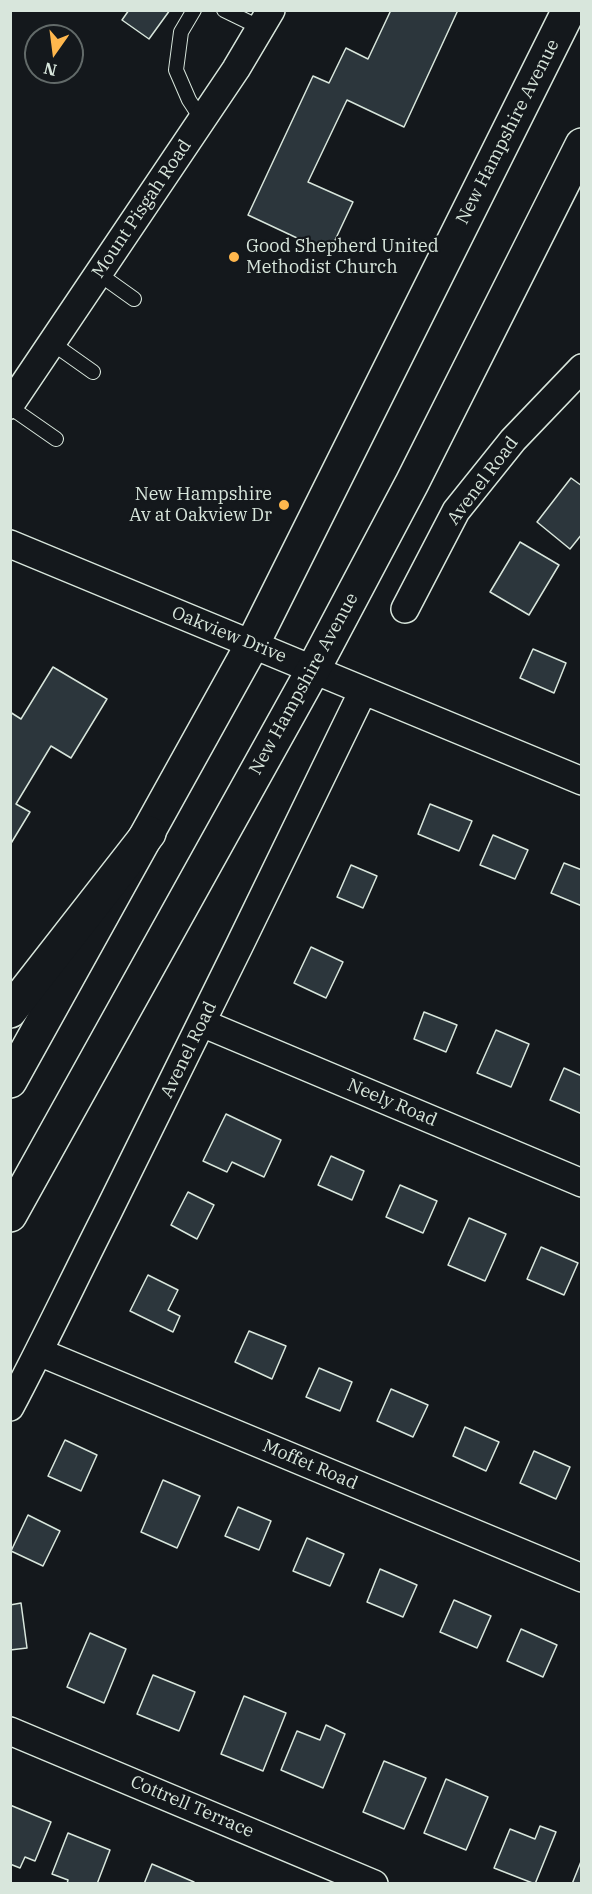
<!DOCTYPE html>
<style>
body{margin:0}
#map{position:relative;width:592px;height:1894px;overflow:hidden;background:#14181c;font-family:"IBM Plex Serif",serif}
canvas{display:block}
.frame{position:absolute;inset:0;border:12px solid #d8e6dc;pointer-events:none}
.north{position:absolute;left:24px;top:24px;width:60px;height:60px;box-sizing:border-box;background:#14181c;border:2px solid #626a69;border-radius:50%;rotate:194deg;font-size:16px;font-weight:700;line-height:24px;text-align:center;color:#d8e6dc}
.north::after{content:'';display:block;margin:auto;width:21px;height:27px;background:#ffb74d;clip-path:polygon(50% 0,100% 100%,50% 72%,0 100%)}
</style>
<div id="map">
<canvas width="592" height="1894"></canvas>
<div class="frame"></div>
<div class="north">N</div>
</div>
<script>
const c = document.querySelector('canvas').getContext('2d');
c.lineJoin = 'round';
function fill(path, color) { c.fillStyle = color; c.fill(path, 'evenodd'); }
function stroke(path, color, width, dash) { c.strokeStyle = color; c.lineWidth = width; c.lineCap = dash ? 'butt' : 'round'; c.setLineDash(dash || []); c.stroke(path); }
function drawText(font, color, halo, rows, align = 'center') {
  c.font = font + ' "IBM Plex Serif",serif'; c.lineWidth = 4.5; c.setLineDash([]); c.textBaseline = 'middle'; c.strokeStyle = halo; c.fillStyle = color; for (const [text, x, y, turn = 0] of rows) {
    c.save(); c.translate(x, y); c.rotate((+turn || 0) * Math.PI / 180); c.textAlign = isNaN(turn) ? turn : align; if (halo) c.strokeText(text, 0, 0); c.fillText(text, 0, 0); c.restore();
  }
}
const building = new Path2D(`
 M129,10H170L149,39L122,20Z
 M391,10H458L404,127L347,100L308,182L353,202L329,253L248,215L313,76L329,83L346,48L368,59Z
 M571,478L582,486V534L570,549L537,522Z
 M520,542L559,565L529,615L490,592Z
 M533,649L566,663L554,693L520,678Z
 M53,667L107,699L71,758L51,746L16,804L30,812L10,845V712L21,719Z
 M430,804L472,821L459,851L418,834Z
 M493,835L528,850L515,879L480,865Z
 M564,863L582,870V906L551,893Z
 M351,865L377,876L363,908L337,897Z
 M311,947L343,962L326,998L294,983Z
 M424,1012L457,1025L446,1052L414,1039Z
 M496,1030L529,1044L511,1087L477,1073Z
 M564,1068L582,1076V1114L550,1100Z
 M226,1114L281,1140L264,1177L232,1162L227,1172L203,1161Z
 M331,1156L364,1171L352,1200L318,1185Z
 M400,1185L437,1201L423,1233L386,1217Z
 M188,1192L214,1205L197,1239L171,1225Z
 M469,1218L506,1234L485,1281L448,1265Z
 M541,1247L578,1263L564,1295L527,1279Z
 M148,1275L178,1290L168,1310L180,1316L173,1332L130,1311Z
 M249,1331L286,1346L272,1379L235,1362Z
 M319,1368L352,1382L340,1411L306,1397Z
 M391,1389L428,1405L413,1437L377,1421Z
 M465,1427L499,1442L486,1471L453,1456Z
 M65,1440L97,1455L81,1491L48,1476Z
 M534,1451L570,1467L556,1499L520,1483Z
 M163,1480L200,1496L177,1548L141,1532Z
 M238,1507L271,1521L259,1550L225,1536Z
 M28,1515L60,1531L43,1566L11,1551Z
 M307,1538L344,1554L330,1586L293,1571Z
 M380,1569L417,1585L403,1617L367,1602Z
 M454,1600L491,1616L477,1648L440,1632Z
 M21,1603L27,1648L10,1650V1605Z
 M521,1629L557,1645L543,1677L507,1661Z
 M90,1633L126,1649L104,1703L67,1687Z
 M153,1675L195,1692L179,1731L137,1714Z
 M244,1696L286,1713L263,1771L221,1754Z
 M326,1725L345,1734L323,1788L281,1770L297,1731L320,1740Z
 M384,1761L426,1778L404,1829L363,1812Z
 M446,1779L488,1797L466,1850L424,1833Z
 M10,1805L51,1822L35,1861L25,1857L20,1868L10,1864Z
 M540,1826L556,1832L535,1884L494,1868L510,1829L535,1839Z
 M68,1833L110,1850L97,1884H67L68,1880L52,1874Z
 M582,1859V1884H572Z
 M152,1864L194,1882L193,1884H144Z`);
fill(building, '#2c363c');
stroke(building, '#d8e6dc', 1.5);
const lane = new Path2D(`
 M194,10L181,32L176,70L189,100L202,120
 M224,10L261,28
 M99,274L134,299
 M52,343L93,372
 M10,407L56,439`);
const street = new Path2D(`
 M10,405L236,69L271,10
 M10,544L582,781
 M405,609L456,511L513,440L582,368
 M202,1023L582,1183
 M39,1352L582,1578
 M10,1407C44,1343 75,1277 108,1212C194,1039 279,865 363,691
 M10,1731L374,1884`);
const primary = new Path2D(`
 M10,1081L252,645L569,10
 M10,1215L313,670L412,483L582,145`);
const highway = new Path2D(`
 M10,1011L149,833`);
stroke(lane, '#d8e6dc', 16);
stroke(street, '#d8e6dc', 30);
stroke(primary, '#d8e6dc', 36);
stroke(highway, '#d8e6dc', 36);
stroke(lane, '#14181c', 14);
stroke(street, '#14181c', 27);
stroke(primary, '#14181c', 33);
stroke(highway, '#14181c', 33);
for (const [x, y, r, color] of [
 [234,257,6,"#ffb74d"],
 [284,505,6,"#ffb74d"]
]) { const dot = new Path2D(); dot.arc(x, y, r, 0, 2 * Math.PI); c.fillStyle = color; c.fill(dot); stroke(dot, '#14181c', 2); }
drawText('18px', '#d8e6dc', '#14181c', [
 ["New Hampshire Avenue",508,132,-63],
 ["Mount Pisgah Road",142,209,-56],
 ["Avenel Road",483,481,-53],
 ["Oakview Drive",229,635,22],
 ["New Hampshire Avenue",304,684,-61],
 ["Avenel Road",189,1050,-64],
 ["Neely Road",392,1103,23],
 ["Moffet Road",310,1465,23],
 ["Cottrell Terrace",192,1807,23]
]);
drawText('18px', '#d8e6dc', '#14181c', [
 ["Good Shepherd United",246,247],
 ["Methodist Church",246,268],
 ["New Hampshire",272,495,"right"],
 ["Av at Oakview Dr",272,516,"right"]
], 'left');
</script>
